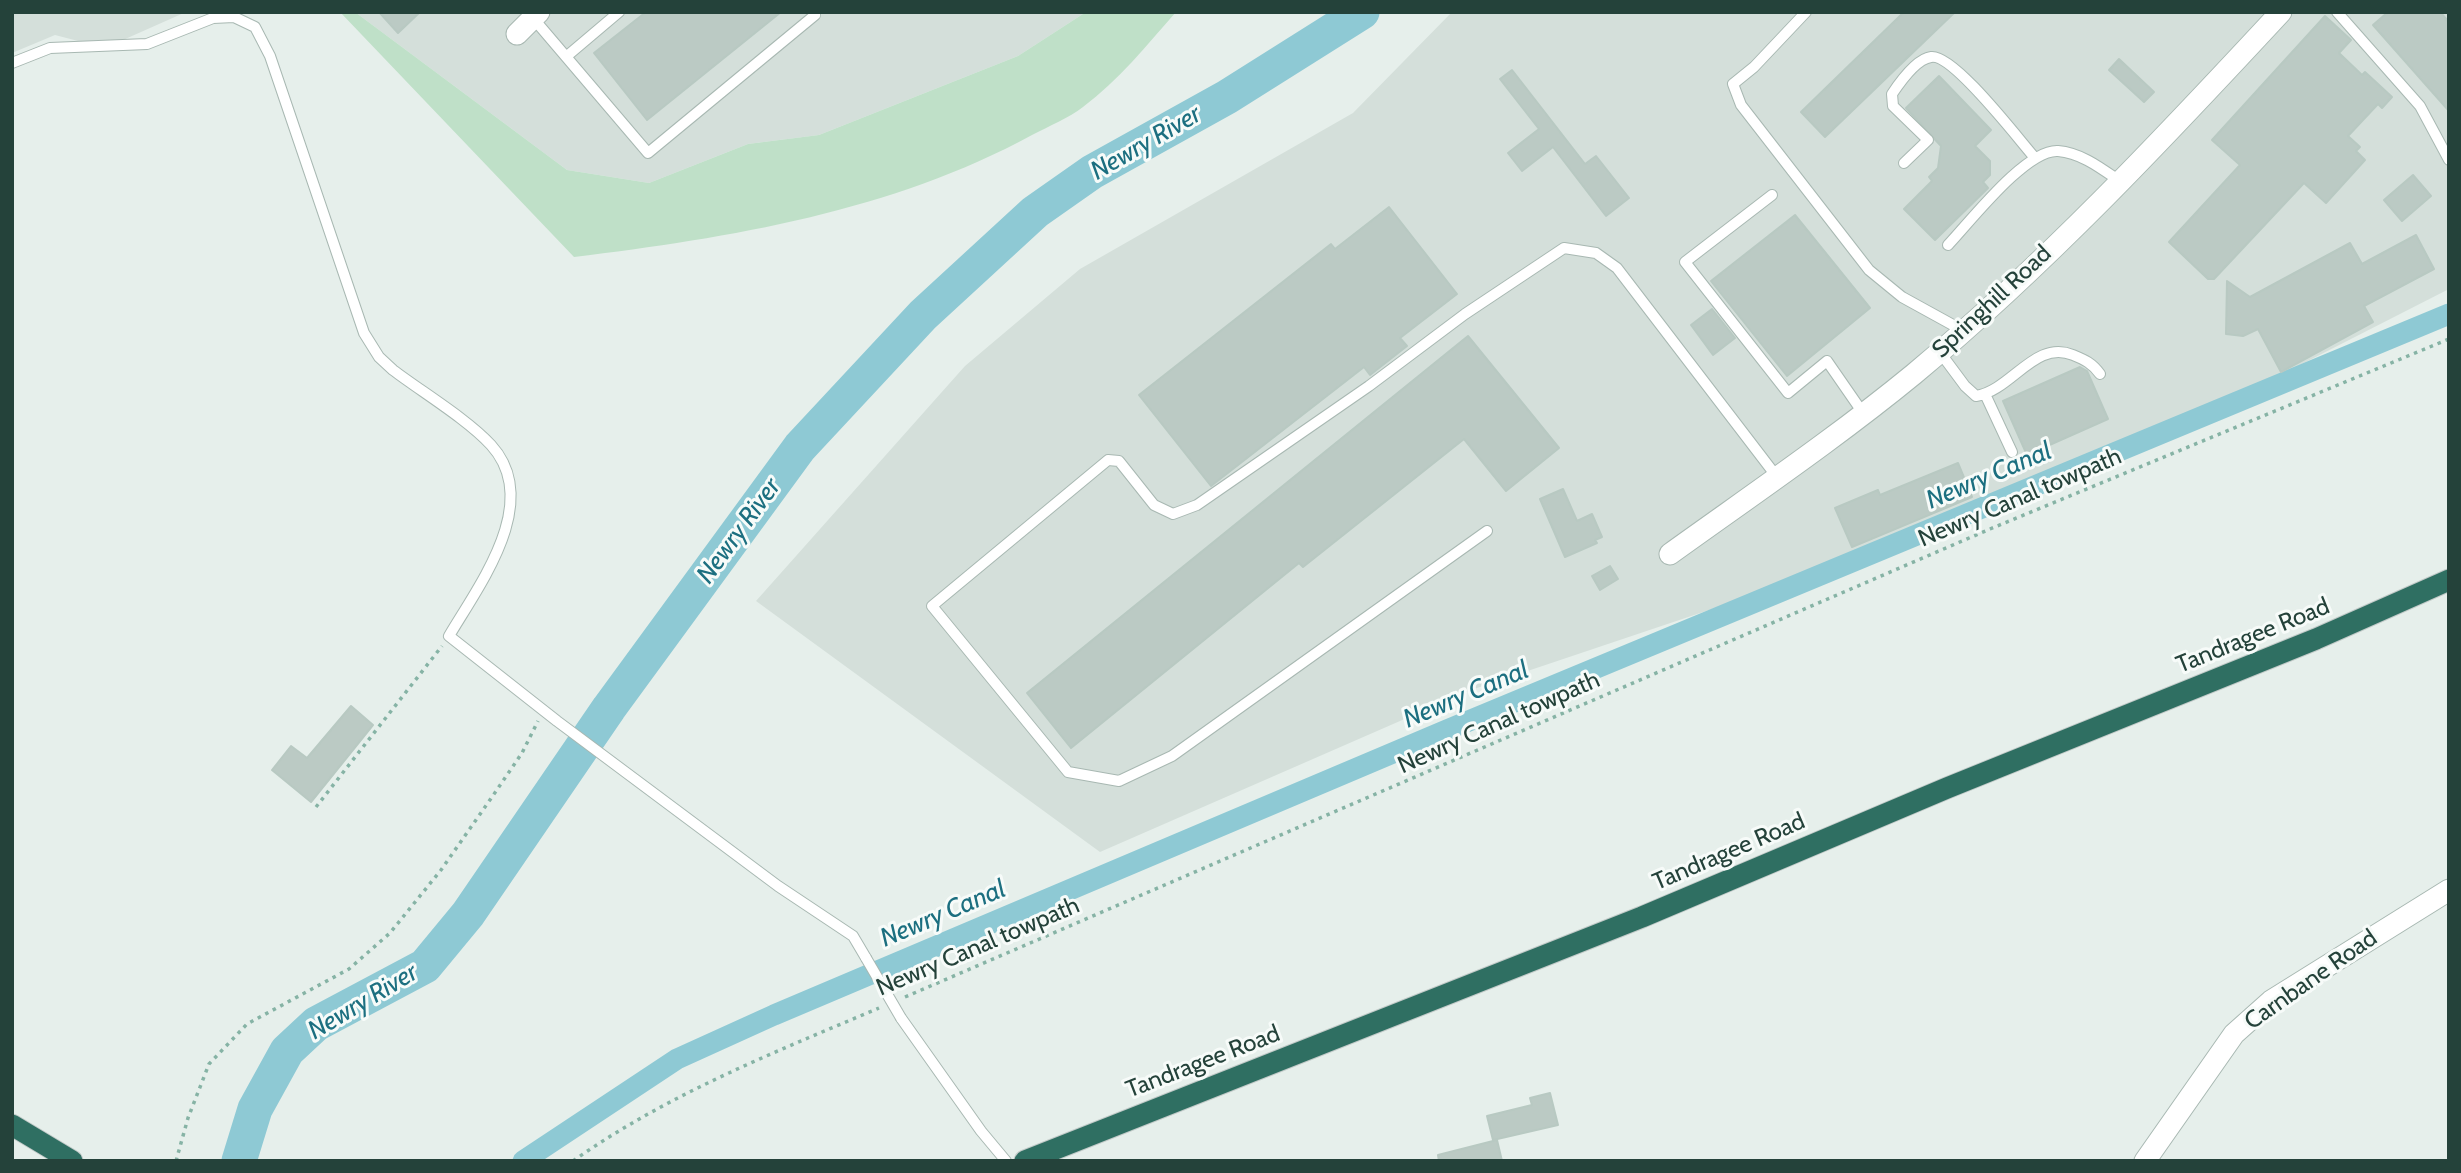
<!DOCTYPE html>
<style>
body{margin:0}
#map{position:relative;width:2461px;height:1173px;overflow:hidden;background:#e6efeb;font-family:Cabin,sans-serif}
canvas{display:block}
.frame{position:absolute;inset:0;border:14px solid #24423a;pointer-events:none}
</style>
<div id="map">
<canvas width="2461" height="1173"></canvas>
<div class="frame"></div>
</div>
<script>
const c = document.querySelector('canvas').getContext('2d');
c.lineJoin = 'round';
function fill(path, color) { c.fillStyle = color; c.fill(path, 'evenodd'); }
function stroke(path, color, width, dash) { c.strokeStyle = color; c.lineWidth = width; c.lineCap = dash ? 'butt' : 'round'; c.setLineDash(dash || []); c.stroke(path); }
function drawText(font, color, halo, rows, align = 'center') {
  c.font = font + ' Cabin,sans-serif'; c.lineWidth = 6; c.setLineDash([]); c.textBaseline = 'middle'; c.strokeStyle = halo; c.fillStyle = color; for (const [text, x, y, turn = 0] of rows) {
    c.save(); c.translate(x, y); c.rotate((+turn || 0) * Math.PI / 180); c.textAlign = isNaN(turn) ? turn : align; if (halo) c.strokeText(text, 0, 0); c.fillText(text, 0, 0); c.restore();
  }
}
fill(new Path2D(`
 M12,12H186L105,48L55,35L12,53Z
 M355,12H1086L1018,56L819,135L748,144L649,183L567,170Z
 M1452,12H2449V289L2249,391L1721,606L1471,690L1100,852L756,601L965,366L1080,269L1353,113Z`), '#d4dfda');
fill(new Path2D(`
 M340,12H355L567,170L649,183L748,144L819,135L1018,56L1086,12H1176C1147,45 1118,81 1083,107C1069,118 1049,126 1032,135C893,211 730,238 574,257Z`), '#bfe0c8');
stroke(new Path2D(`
 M523,1161L677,1059L774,1015L1447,730L2449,314`), '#8ec9d4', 21);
stroke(new Path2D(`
 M239,1161L255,1109L287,1051L316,1024L425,966L468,914L609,708L800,447L923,315L1035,212L1092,172L1227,97L1362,12`), '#8ec9d4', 35);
const building = new Path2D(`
 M379,12H420L398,33Z
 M646,12H781L647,120L594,53Z
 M1904,12H1955L1825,137L1801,112Z
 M2388,12H2440L2449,22V111L2373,25Z
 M2325,16L2351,40L2339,53L2362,75L2365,72L2392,97L2382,108L2378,104L2348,136L2360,147L2356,151L2365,160L2326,203L2304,183L2214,279H2208L2169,242L2240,165L2212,140Z
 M2119,59L2154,92L2144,102L2109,70Z
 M1512,70L1585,164L1596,156L1629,198L1606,216L1553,147L1522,171L1508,153L1539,129L1500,79Z
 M1939,76L1991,130L1975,146L1990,161V175L1983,182L1988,188L1935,240L1904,209L1932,181L1929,177L1938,168L1941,146L1906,108Z
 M2413,175L2431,196L2402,221L2384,200Z
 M1389,207L1457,294L1400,338L1407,346L1370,375L1364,367L1211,486L1139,395L1331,244L1335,249Z
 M1795,215L1870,308L1787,376L1711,281Z
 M2416,235L2434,269L2364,306L2373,322L2281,372L2258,329L2243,336L2226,334L2227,281L2250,297L2350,243L2362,264Z
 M1712,309L1735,338L1713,355L1691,325Z
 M1468,336L1559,448L1506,491L1464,439L1303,567L1299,563L1071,748L1027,693Z
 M2080,367L2087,371L2108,419L2027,455L2003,401Z
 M1958,463L1972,497L1852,547L1835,508L1878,490L1880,495Z
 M1563,489L1577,521L1592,514L1602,537L1595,540L1597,543L1565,557L1540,499Z
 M1610,566L1618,579L1600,590L1592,576Z
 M351,706L373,725L311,802L272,770L291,746L307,758Z
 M1550,1093L1558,1125L1493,1140L1487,1116L1532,1105L1530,1098Z
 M1497,1140L1502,1161H1439L1438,1155Z`);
fill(building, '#bbcac4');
stroke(building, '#b8c9c2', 2);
const lane = new Path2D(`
 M1806,12L1754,67L1733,84L1741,105L1869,270L1902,297L1962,330
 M2337,12L2420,106L2449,160
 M533,18L648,153L815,15L813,12
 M567,56L619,12
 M12,63L50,48L147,44L213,18L234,17L255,27L270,56L364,333L379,357L393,370C422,392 467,419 491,445C543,502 479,585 449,636L557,721L778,886L853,936L866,958
 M1904,163L1928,140L1893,106L1892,94C1900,82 1916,59 1931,57C1953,53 2019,140 2035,158
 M1772,195L1685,262L1788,393L1827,361L1863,413
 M1948,245C1970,222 2026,149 2058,151C2082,153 2102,169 2121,182
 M1939,351L1965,386L1976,396C2012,390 2035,339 2073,355C2085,360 2092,363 2100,374
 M1985,394L2012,452
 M1487,531L1172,756L1119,781L1068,772L932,606L1108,460L1119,461L1154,505L1173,514L1197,505L1369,386L1465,314L1564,248L1596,253L1617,268L1777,477
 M901,1018L981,1131L1006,1161`);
const street = new Path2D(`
 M517,34L539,12
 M1670,554C1752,495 1836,438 1914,374C2046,264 2164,138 2281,12
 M2145,1161L2234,1034L2271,1001L2449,890`);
const highway = new Path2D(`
 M12,1125L72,1161
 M1025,1161L1642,917L1947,788L2316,639L2449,580`);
stroke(lane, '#a8b8b2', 12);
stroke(street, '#a8b8b2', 23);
stroke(highway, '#c2cac8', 23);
stroke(new Path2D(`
 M316,807L442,646
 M905,997L1990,529L2449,339
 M176,1161L188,1118L209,1064L247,1024L349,969L390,933L441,870L492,797L522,753L538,721
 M573,1161C668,1094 773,1053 879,1008`), '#86b3a5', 3.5, [3.5, 5]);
stroke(lane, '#fff', 10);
stroke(street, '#fff', 21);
stroke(highway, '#2f6f62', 21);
const laneBridge = new Path2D(`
 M866,958L901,1018`);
stroke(laneBridge, '#a8b8b2', 12, []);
stroke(laneBridge, '#fff', 10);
drawText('24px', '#24423a', '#f7fbf9', [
 ["Springhill Road",1992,302,-43],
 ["Newry Canal towpath",2020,498,-23],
 ["Tandragee Road",2253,636,-22],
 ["Newry Canal towpath",1499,723,-24],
 ["Tandragee Road",1729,852,-23],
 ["Newry Canal towpath",978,947,-23],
 ["Carnbane Road",2311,980,-35],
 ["Tandragee Road",1203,1062,-21]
]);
drawText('italic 26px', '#1c6f80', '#f7fbf9', [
 ["Newry River",1146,143,-30],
 ["Newry Canal",1989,476,-23],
 ["Newry River",739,531,-54],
 ["Newry Canal",1466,695,-23],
 ["Newry Canal",943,914,-23],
 ["Newry River",363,1002,-31]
]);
</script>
